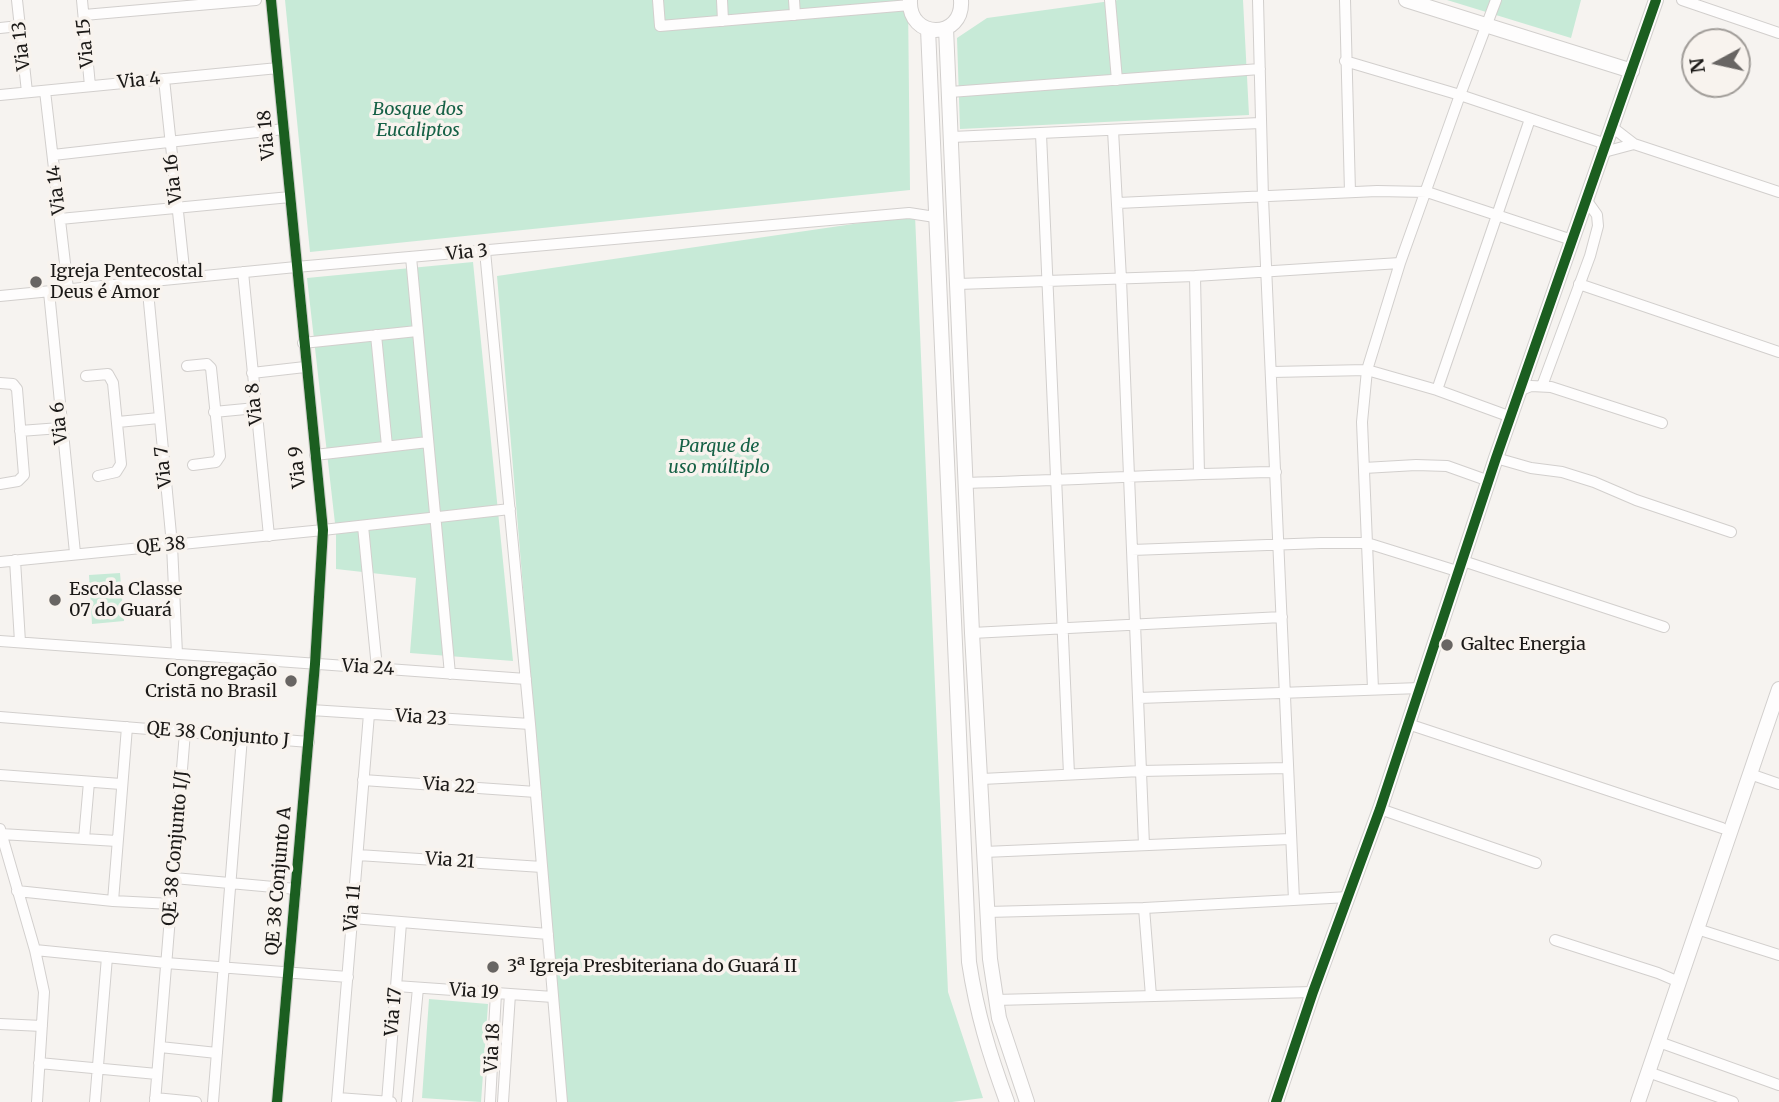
<!DOCTYPE html>
<meta charset="utf-8">
<style>
body{margin:0}
#map{position:relative;width:1779px;height:1102px;overflow:hidden;background:#f6f3f0;font-family:Merriweather,serif}
canvas{display:block}
.north{position:absolute;left:1681px;top:28px;width:70px;height:70px;box-sizing:border-box;background:#f8f3ee;border:2px solid #a09c98;border-radius:50%;rotate:262deg;font-size:19px;font-weight:700;line-height:28px;text-align:center;color:#1b1917}
.north::after{content:'';display:block;margin:auto;width:24px;height:32px;background:#686563;clip-path:polygon(50% 0,100% 100%,50% 72%,0 100%)}
</style>
<div id="map">
<canvas width="1779" height="1102"></canvas>
<div class="north">N</div>
</div>
<script>
const c = document.querySelector('canvas').getContext('2d');
c.lineJoin = 'round';
function fill(path, color) { c.fillStyle = color; c.fill(path, 'evenodd'); }
function stroke(path, color, width, dash) { c.strokeStyle = color; c.lineWidth = width; c.lineCap = dash ? 'butt' : 'round'; c.setLineDash(dash || []); c.stroke(path); }
function drawText(font, color, halo, rows, align = 'center') {
  c.font = font + ' Merriweather,serif'; c.lineWidth = 7; c.setLineDash([]); c.textBaseline = 'middle'; c.strokeStyle = halo; c.fillStyle = color; for (const [text, x, y, turn = 0] of rows) {
    c.save(); c.translate(x, y); c.rotate((+turn || 0) * Math.PI / 180); c.textAlign = isNaN(turn) ? turn : align; if (halo) c.strokeText(text, 0, 0); c.fillText(text, 0, 0); c.restore();
  }
}
fill(new Path2D(`
 M285,0H908L910,190L310,252Z
 M1118,0H1243L1249,115L960,129L957,38L987,18Z
 M1447,0H1581L1571,38Z
 M915,215L948,992L983,1098L952,1102H566L497,276Z
 M473,262L513,661L410,653L416,578L336,569V532L307,278Z
 M120,573L124,621L92,624L89,575Z
 M429,999L488,1004L481,1102L422,1098Z`), '#c7ead7');
const minor = new Path2D(`
 M17,0L27,92
 M82,0L90,86
 M271,0L323,530L315,664L277,1102
 M658,0L660,26L910,5
 M722,0L723,21
 M794,0L795,15
 M1110,0L1117,80
 M1258,0L1263,198L1294,900
 M1345,0L1350,192
 M1682,0L1779,33
 M84,15L256,0
 M0,28L19,26
 M1345,61L1460,95L1606,144
 M164,79L185,278
 M45,91L68,289
 M950,92L1260,69
 M0,95L278,68
 M1612,127L1634,144L1779,192
 M1113,130L1121,279L1144,845
 M1041,134L1069,774
 M952,137L1260,123
 M1604,152L1634,144
 M53,155L284,129
 M1118,203L1377,191L1427,192L1572,240
 M60,219L290,197
 M485,251L530,724L562,1102
 M411,257L450,674
 M243,272L269,536
 M1195,276L1199,474
 M147,281L172,545L177,654
 M958,284L1195,276L1400,263
 M1579,284L1779,352
 M49,292L75,553
 M0,296L296,267L909,213L935,217
 M376,335L387,446
 M303,343L417,331
 M187,366L207,364L211,368L220,456L216,462L193,465
 M1272,372L1367,370L1437,390L1511,417
 M252,373L305,367
 M86,376L108,374L113,383L121,464L116,472L98,476
 M0,383L13,384L17,389L24,475L18,481L0,484
 M1542,386L1590,256L1598,226L1597,215L1587,201
 M1437,390L1530,119
 M1521,390L1531,386L1551,387L1662,423
 M214,412L256,408
 M118,422L159,418
 M20,431L60,428
 M315,455L428,442
 M1496,458L1531,468L1562,472L1594,482L1636,500L1731,532
 M1364,468L1416,465L1447,466L1489,481
 M967,483C1070,480 1173,474 1276,472
 M363,526L377,668
 M1132,550L1321,543H1367L1460,572
 M15,560L20,642
 M1463,561L1664,627
 M0,562L323,530L510,509
 M972,633L1282,617
 M0,641L526,679
 M1373,689L1362,422L1367,370L1400,263L1460,95L1496,0
 M1139,698L1420,688
 M311,710L530,724
 M0,717L309,742
 M1408,724L1722,828
 M1750,774L1779,784
 M0,775L121,784
 M982,779L1141,771L1288,768
 M363,780L536,792
 M1380,809L1536,863
 M0,829L35,950L44,992L37,1102
 M1,834L117,841
 M84,839L89,782
 M984,852L1290,839
 M358,855L542,867
 M174,878L296,889
 M17,891L113,901L172,904
 M113,901L127,727
 M1144,908L1151,996
 M987,912L1144,908L1349,897
 M352,918L548,934
 M1697,929L1779,955
 M1555,940L1658,973L1679,982
 M35,950L166,963L348,977
 M396,986L553,997
 M995,1000L1313,992
 M0,1024L42,1026
 M1659,1042L1779,1085
 M160,1047L217,1053
 M39,1063L157,1074
 M1648,1072L1733,1102
 M155,1098L196,1102
 M338,1098L391,1102
 M95,1102L107,957
 M155,1102L185,732
 M213,1102L242,737
 M337,1102L369,714
 M387,1102L401,923
 M407,1102L418,988
 M490,1102L496,993
 M503,1102L510,994`);
const tertiary = new Path2D(`
 M910,0C908,40 964,40 961,0
 M1406,0L1632,71
 M946,28L972,633L990,959L999,1018L1027,1102
 M928,29L969,962C977,1014 989,1053 1007,1102
 M1276,1102L1313,992L1380,809L1496,458L1656,0
 M1638,1102L1779,689`);
stroke(minor, '#d2cfcd', 12);
stroke(tertiary, '#d2cfcd', 16);
stroke(minor, '#fefdfd', 10);
stroke(tertiary, '#fefdfd', 14);
stroke(new Path2D(`
 M271,0L323,530L315,664L277,1102
 M1276,1102L1313,992L1380,809L1496,458L1656,0`), '#1b5e20', 10);
for (const [x, y, r, color] of [
 [36,282,7,"#686563"],
 [55,600,7,"#686563"],
 [1447,645,7,"#686563"],
 [291,681,7,"#686563"],
 [493,967,7,"#686563"]
]) { const dot = new Path2D(); dot.arc(x, y, r, 0, 2 * Math.PI); c.fillStyle = color; c.fill(dot); stroke(dot, '#f8f3ee', 2.5); }
drawText('18px', '#1b1917', '#f8f3ee', [
 ["Via 15",86,43,-95],
 ["Via 13",22,46,-96],
 ["Via 4",139,81,-6],
 ["Via 18",267,135,-95],
 ["Via 16",174,179,-96],
 ["Via 14",57,190,-97],
 ["Via 3",467,253,-5],
 ["Via 8",255,404,-96],
 ["Via 6",60,423,-96],
 ["Via 7",164,467,-96],
 ["Via 9",298,467,-96],
 ["QE 38",161,546,-5],
 ["Via 24",368,668,4],
 ["Via 23",421,718,4],
 ["QE 38 Conjunto J",218,735,5],
 ["Via 22",449,786,4],
 ["QE 38 Conjunto I/J",176,848,-85],
 ["Via 21",450,861,4],
 ["QE 38 Conjunto A",279,881,-85],
 ["Via 11",353,908,-85],
 ["Via 19",474,992,4],
 ["Via 17",394,1012,-85],
 ["Via 18",493,1048,-87]
]);
drawText('italic 18px', '#166146', '#f8f3ee', [
 ["Bosque dos",418,110],
 ["Eucaliptos",418,131],
 ["Parque de",719,447],
 ["uso múltiplo",719,468]
]);
drawText('18px', '#1b1917', '#f8f3ee', [
 ["Igreja Pentecostal",50,272],
 ["Deus é Amor",50,293],
 ["Escola Classe",69,590],
 ["07 do Guará",69,611],
 ["Galtec Energia",1461,645],
 ["Congregação",277,671,"right"],
 ["Cristã no Brasil",277,692,"right"],
 ["3ª Igreja Presbiteriana do Guará II",507,967]
], 'left');
</script>
